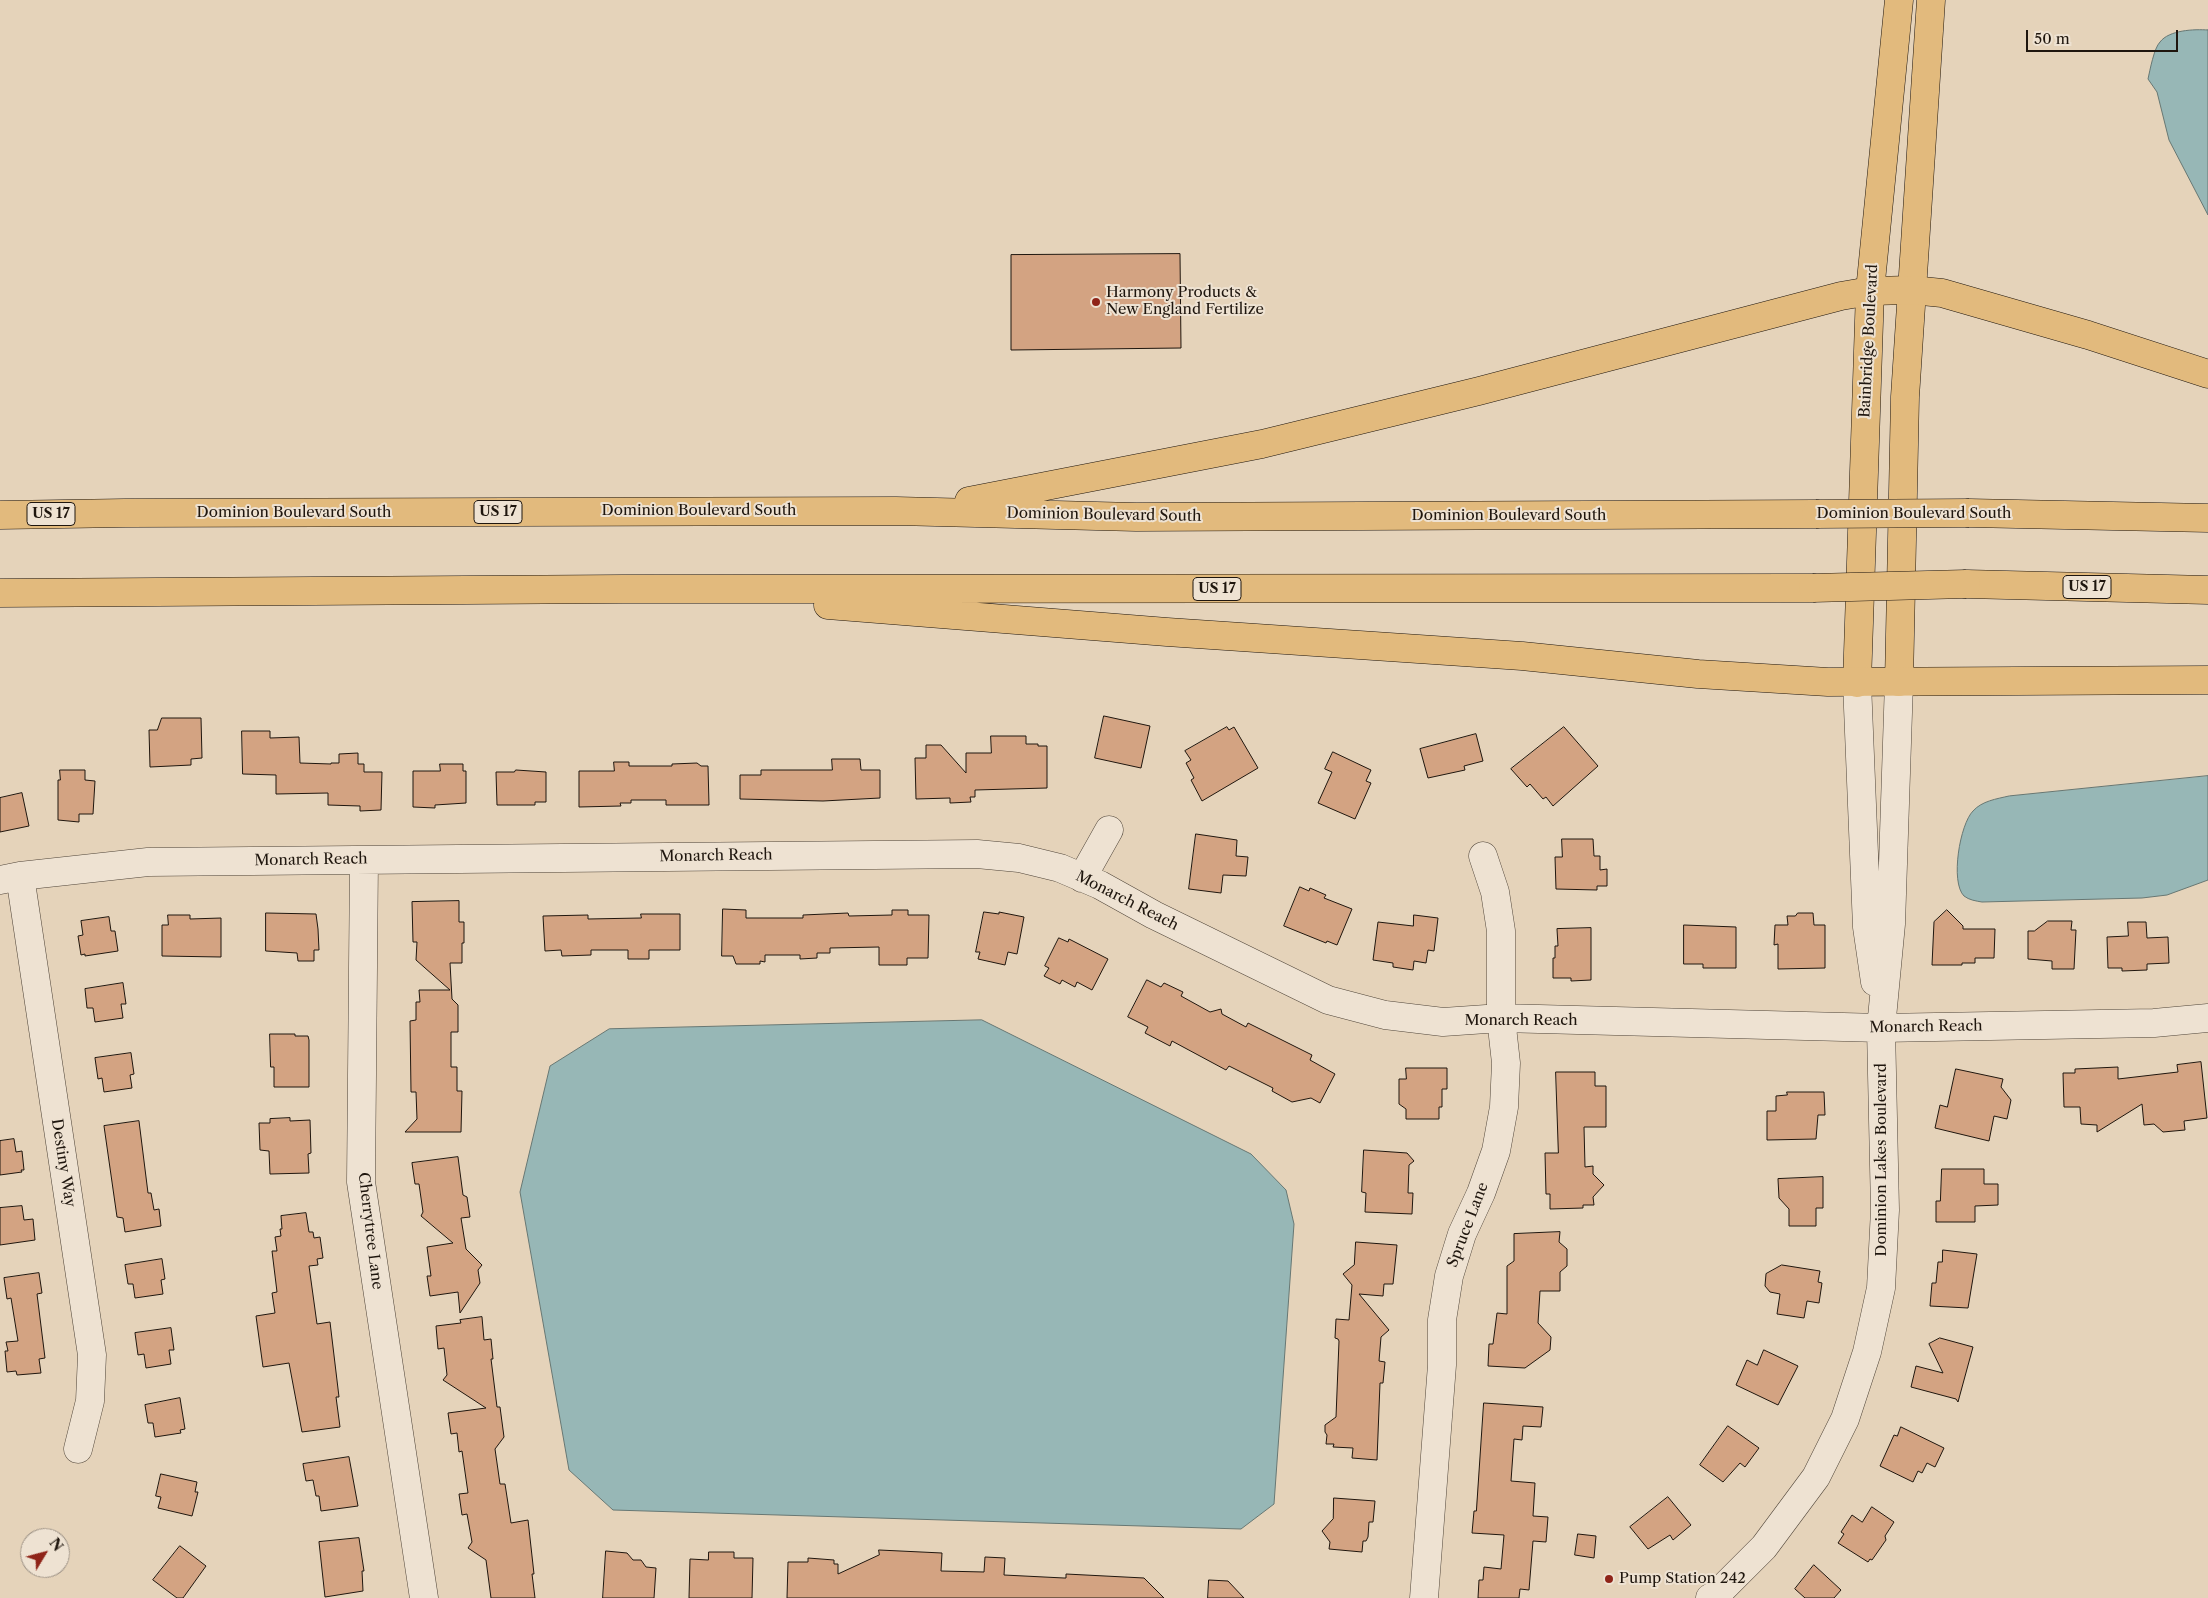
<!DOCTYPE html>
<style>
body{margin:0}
#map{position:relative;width:2208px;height:1598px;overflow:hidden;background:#e5d3ba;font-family:"Libre Caslon Text",serif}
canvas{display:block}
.north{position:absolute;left:20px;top:1528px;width:50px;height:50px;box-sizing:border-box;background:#eee2d2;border:1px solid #9b9084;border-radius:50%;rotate:53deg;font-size:14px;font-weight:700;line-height:20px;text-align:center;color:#1f160e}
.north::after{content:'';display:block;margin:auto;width:18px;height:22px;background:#8f2418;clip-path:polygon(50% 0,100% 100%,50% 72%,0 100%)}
.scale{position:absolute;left:2026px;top:30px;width:152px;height:22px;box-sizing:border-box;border:2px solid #1f160e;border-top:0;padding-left:6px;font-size:15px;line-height:18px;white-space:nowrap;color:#1f160e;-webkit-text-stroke:4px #eee2d2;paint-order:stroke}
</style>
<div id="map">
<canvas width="2208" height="1598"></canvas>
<div class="north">N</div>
<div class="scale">50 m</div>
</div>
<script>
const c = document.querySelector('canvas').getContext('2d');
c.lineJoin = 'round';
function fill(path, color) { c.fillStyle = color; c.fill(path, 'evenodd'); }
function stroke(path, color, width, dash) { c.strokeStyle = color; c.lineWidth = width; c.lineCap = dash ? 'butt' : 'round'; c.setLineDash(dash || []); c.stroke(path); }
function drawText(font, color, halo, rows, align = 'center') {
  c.font = font + ' "Libre Caslon Text",serif'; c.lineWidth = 4; c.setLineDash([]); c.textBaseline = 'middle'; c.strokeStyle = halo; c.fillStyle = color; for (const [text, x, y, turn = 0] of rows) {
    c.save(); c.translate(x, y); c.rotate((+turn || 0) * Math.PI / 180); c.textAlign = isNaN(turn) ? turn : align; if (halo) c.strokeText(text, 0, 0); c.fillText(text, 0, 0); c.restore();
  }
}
const water = new Path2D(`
 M2208,30V215L2169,140L2157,92L2148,79C2150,70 2154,48 2160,42C2169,30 2194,29 2208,30Z
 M2208,776V880L2167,895L2142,898L1982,902C1976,901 1969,900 1964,896C1950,882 1960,824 1973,811C1982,801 1996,799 2009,796Z
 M982,1020L1251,1154L1286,1190L1294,1224L1274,1504L1241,1529L613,1510L569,1470L520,1192L550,1066L609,1029Z`);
fill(water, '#97b7b6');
stroke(water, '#677773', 1);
const building = new Path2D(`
 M1180,254L1181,348L1011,350V255Z
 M1104,716L1150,726L1141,768L1095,758Z
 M162,718H201L202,758L191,759V765L150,767L149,730H157Z
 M1227,727L1229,730L1234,727L1258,768L1202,801L1191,780L1194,778L1186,763L1191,760L1185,751Z
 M1564,727L1598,766L1553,806L1546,797L1543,799L1530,784L1527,787L1511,769Z
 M242,731H270V738L299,737L300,763L331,764V763H339V754L358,753V764H364V772H382L381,810L360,811V806L328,805V793L276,794V775L243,774Z
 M1476,734L1483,761L1464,766L1465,770L1428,778L1420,749Z
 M991,736H1026V744H1038V746H1047V788L975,790V797H970L971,802L950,803V798L916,799L915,758H926V745H941L966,773V753H991Z
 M1333,752L1371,770L1366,781L1371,783L1355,819L1318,803L1332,772L1325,769Z
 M832,759H860L861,770H880V798L823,801L740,799V775H761V770H832Z
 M614,762H629V766H672V764L697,763L701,766H708L709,805H666V800H631V803H620L621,806L579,807V771H614Z
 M440,764H463V771H466V803L435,805V808L413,807V771H440Z
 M60,770H85V780L95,781L93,814H79V822L58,820V780H60Z
 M516,770L546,772V802H535V805H497L496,772H514Z
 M22,793L29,826L0,832V798Z
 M1196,834L1237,840L1236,856L1248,857L1246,876L1223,875L1221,893L1189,889Z
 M1562,839H1593L1594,856H1600V870L1607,869V886H1597V890L1556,889L1555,857H1562Z
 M1300,887L1309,891L1310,888L1326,895L1324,898L1352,909L1337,945L1327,941L1326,943L1284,926Z
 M459,901V922H464V943H462V963H450L452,999L458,1005V1032H451V1067H457V1091H462L461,1132H405L417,1119L416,1092H411L410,1021L416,1020V1002H420L419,990H450L416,960L417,942H413L412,902Z
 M723,909L746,910V918H803V915L848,913L849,916L892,915V910H908V915H929L928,958H907V965H879V947L830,948V953H817V958L800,959V955H765V962L760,961V964H736L733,956H722Z
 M1947,910L1963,926V929H1995L1994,958H1975V963H1962V965H1932L1934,922Z
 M984,912L999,914V912L1024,917L1017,954L1008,952L1005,965L978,959L980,952H976Z
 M266,913L316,914L318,929L319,950H314V961H298L297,953L266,951Z
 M1798,913H1813L1814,925H1825V968L1778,969V944L1774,945L1775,925H1788L1787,916H1795Z
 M641,914H680V950H649V959H628V950H591V955L562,956L561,950L545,951L543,916L588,915V919L641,918Z
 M168,915H190V919L221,918V957L162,956V925H168Z
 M1414,915L1438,918L1434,951L1428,950L1426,963L1414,961L1413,970L1393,967V963L1373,960L1378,922L1413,926Z
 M109,917L111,931H115L118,951L85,956V954L81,955L78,936L83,935L81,921Z
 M2048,921H2072L2071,930H2076L2074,969H2052V961L2028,959V931H2034Z
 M2128,922H2146L2147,938L2168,937L2169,963L2147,964V970L2122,971V968H2108L2107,937L2128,936Z
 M1684,925L1736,927V968H1703V964H1684Z
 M1591,928V980L1571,981V978H1553V958H1555V946H1558L1557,929Z
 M1059,938L1068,942L1069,939L1108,959L1092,990L1077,982L1075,987L1062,980L1060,984L1044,976L1049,968L1045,966Z
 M1147,980L1161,987L1164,983L1183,992L1181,996L1210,1012L1221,1009L1222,1014L1246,1027L1248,1023L1312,1055L1310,1060L1335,1074L1320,1103L1311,1098L1292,1102L1272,1091L1273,1088L1229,1066L1226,1070L1172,1041L1170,1046L1145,1033L1148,1027L1128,1017Z
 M123,983L126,1004H121L123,1018L95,1022L93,1008H87L85,989Z
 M270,1034H295V1036H308L309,1040V1087H274V1067H271Z
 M131,1053L134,1074L130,1075L132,1088L104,1092L102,1078L98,1079L95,1058Z
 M2201,1062L2207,1118L2184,1121L2185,1130L2163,1132L2154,1124L2144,1125L2142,1104L2097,1132V1125L2081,1124L2080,1107H2064L2063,1073H2075V1069L2118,1067V1079L2178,1072L2177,1065Z
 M1406,1068H1447V1089H1442V1107H1439V1119H1406V1109L1399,1104V1079H1406Z
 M1956,1069L2003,1079L2001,1087L2011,1100L2007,1119L1994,1116L1989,1141L1935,1128L1940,1105L1947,1107Z
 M1556,1072H1595V1086H1606V1127H1584L1585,1167L1593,1166V1174L1604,1185L1593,1197L1594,1205H1583V1208L1550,1209V1194H1546L1545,1153H1558Z
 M1787,1092H1824L1825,1115H1818L1816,1139L1767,1140V1111H1776V1096L1787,1095Z
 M290,1118V1121L310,1120L311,1153L308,1154L309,1173L270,1174L269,1151L260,1150L259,1123H270V1119Z
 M139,1121L148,1193H151L154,1210L159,1209L161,1226L125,1232L123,1218L117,1217L104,1126Z
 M14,1139L16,1152L22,1151L24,1170H21L22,1172L0,1175V1141Z
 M1364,1150L1407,1153L1414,1161L1409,1165L1408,1193H1413L1412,1214L1365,1212L1366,1193L1362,1192Z
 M458,1157L463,1195L467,1197L470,1217L461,1218L466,1249L482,1265L478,1270L480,1283L460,1313L458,1292L430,1296L427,1276H431L427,1247L453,1243L421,1216L423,1212L419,1184H415L412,1163Z
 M1942,1169H1984V1184H1998V1205L1975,1206V1222H1936V1201H1940Z
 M1823,1177V1208H1816V1226H1789V1209L1779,1198L1778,1179Z
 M22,1206L24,1220L33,1219L35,1240L0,1245V1208Z
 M306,1213L309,1232H313L314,1238L320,1237L323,1258L317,1259L318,1265L309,1266L317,1324L330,1322L339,1397H336L340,1427L302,1432L289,1363L263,1367L256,1316L275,1313L272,1293L277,1292L272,1251H277L275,1237L281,1236L280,1229H282L281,1216Z
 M1560,1232L1559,1242L1567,1249V1266L1560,1272V1291H1540L1538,1323L1551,1337L1550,1350L1525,1368L1488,1366L1489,1344H1493L1497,1313L1507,1314V1266L1514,1261V1234Z
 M1356,1242L1397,1245L1393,1284H1384L1383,1296L1359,1294L1389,1330L1381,1337L1379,1361L1385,1362L1383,1383H1380L1377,1460L1352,1458L1353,1448L1333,1447L1334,1444H1326L1327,1435L1325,1432V1425L1336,1417L1339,1341L1338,1339L1335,1338L1336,1319L1349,1320L1352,1285L1343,1274L1354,1265Z
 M1943,1250L1977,1254L1968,1308L1930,1306L1932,1283H1936L1938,1262H1942Z
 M162,1259L165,1279L161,1280L163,1294L135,1298L133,1284H128L125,1265Z
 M1782,1265L1820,1271L1818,1282L1822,1283L1819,1303L1807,1301L1804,1318L1777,1314L1780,1294L1770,1292L1765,1286L1766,1274Z
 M39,1273L42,1293L37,1294L45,1358L39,1359L41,1373L17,1375L16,1371L7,1372L5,1351H8L6,1342L18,1341L11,1298L7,1299L4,1278Z
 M482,1317L484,1340L491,1339L493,1359H491L497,1407H500L504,1437L495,1449L500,1484H505L511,1523L528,1520L534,1574H532L535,1598H491L486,1560L468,1548L472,1542L467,1514L462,1515L459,1494L468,1493L462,1451L459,1452L457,1433L451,1434L448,1413L486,1408L443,1380L447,1375L444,1348L438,1349L436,1326L461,1323L460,1320Z
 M171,1328L174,1350H169L171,1364L146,1368L144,1354L138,1355L135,1333Z
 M1940,1338L1973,1347L1958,1402L1956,1399L1911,1387L1916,1366L1943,1373L1929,1344Z
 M1764,1350L1798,1366L1778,1405L1736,1385L1747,1360L1757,1365Z
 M180,1398L185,1429L180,1430L181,1433L155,1437L153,1423H148L145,1405Z
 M1484,1403L1543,1407L1541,1427L1523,1426L1522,1440L1514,1439L1511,1481L1535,1483L1533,1516L1548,1517L1546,1542L1533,1541L1529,1590L1520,1589L1519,1598H1478L1479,1580H1483L1484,1567L1501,1569L1504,1535L1472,1533L1474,1511H1476Z
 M1728,1426L1759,1448L1745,1467L1740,1463L1723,1482L1700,1465Z
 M1901,1427L1944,1448L1935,1467L1927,1463L1922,1473L1918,1471L1913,1482L1880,1466L1894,1435L1897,1436Z
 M349,1457L358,1506L321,1511L319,1496H316L313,1480L306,1481L303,1464Z
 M161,1474L197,1482L195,1492H198L192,1516L158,1508L161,1497L156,1496Z
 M1668,1497L1691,1525L1673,1540L1670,1535L1648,1549L1630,1527Z
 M1334,1498L1375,1501L1373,1522H1369L1368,1537L1366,1541H1363L1362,1552L1329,1549L1330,1542L1322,1531L1333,1519Z
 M1872,1507L1894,1522L1885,1536L1886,1540L1872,1560L1870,1559L1868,1562L1838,1543L1844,1534L1841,1532L1852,1515L1862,1522Z
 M1578,1534L1596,1536L1594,1558L1575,1555Z
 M359,1538L364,1571H362L363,1591L325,1597L319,1542Z
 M180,1546L206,1566L183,1598H177L153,1580Z
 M879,1550L942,1553L941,1571L984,1572L985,1557L1005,1558L1004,1575L1064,1578H1066V1574L1144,1578L1164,1598H787L788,1562H808V1558L834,1560V1564H838V1574L879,1555Z
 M606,1551L627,1553L633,1560H641L646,1567L656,1568L654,1598H603Z
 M709,1552H734V1558H753L752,1598H689L690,1559L708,1560Z
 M1814,1565L1841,1590L1834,1598H1805L1795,1589Z
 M1209,1580L1228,1581L1244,1598H1208Z`);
fill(building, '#d3a382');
stroke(building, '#1f160e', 1);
const minor = new Path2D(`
 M1857,683L1867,927L1875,982
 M364,860L361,1182L424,1598
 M20,876L92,1355L90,1401L78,1449
 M1082,878L1109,830
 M0,880L20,876L148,862L977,854L1019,858L1060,868L1100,885L1154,915L1328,1000L1385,1015L1443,1022L1501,1018L1881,1028L2154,1023L2208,1018
 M1424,1598L1442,1365V1320L1449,1276L1462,1234L1481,1193L1496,1151L1504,1107L1506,1063L1501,1018V931L1495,892L1483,856
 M1710,1598L1717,1594L1764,1547L1816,1477L1845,1419L1867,1352L1881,1288L1885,1210L1881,1028L1891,924L1899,682`);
const major = new Path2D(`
 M1899,682L1905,397L1931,0
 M1857,683L1870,291L1899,0`);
const highway = new Path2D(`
 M969,501L1262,444L1479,391L1841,296L1870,291L1912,290L1942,293L2088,335L2208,374
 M1969,513L2208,518
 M0,515L125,513L896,511L1136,517L1816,514
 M1966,584L2208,590
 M0,593L622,589L1813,588
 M828,605L1167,632L1522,656L1698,674L1828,682L2208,680`);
stroke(minor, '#504539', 29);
stroke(major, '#1f160e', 29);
stroke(highway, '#1f160e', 29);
stroke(minor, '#eee2d2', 28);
stroke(major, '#e2ba7d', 28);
stroke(highway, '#e2ba7d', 28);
const highwayBridge = new Path2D(`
 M1816,514L1969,513
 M1813,588L1966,584`);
stroke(highwayBridge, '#1f160e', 29, []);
stroke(highwayBridge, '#e2ba7d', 28);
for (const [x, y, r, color] of [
 [1096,302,5,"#8f2418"],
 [1609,1579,5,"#8f2418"]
]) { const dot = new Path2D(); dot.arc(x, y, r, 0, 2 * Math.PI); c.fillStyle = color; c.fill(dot); stroke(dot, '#eee2d2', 2); }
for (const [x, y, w] of [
 [498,512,48],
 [51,514,48],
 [2087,587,48],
 [1217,589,48]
]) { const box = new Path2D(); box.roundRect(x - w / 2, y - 11.5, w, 23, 4); c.fillStyle = '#eee2d2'; c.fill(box); stroke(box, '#1f160e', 1); }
drawText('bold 14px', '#1f160e', null, [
 ["US 17",498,512],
 ["US 17",51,514],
 ["US 17",2087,587],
 ["US 17",1217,589]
]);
drawText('15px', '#1f160e', '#eee2d2', [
 ["Harmony Products &",1106,293],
 ["New England Fertilize",1106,310],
 ["Pump Station 242",1619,1579]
], 'left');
drawText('15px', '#1f160e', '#eee2d2', [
 ["Bainbridge Boulevard",1869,341,-87],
 ["Dominion Boulevard South",699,511],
 ["Dominion Boulevard South",294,513],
 ["Dominion Boulevard South",1914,514],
 ["Dominion Boulevard South",1104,515,1],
 ["Dominion Boulevard South",1509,516],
 ["Monarch Reach",716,856,-1],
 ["Monarch Reach",311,860,-1],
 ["Monarch Reach",1127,901,27],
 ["Monarch Reach",1521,1021],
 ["Monarch Reach",1926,1027,-1],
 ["Dominion Lakes Boulevard",1882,1160,-90],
 ["Destiny Way",63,1163,81],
 ["Spruce Lane",1468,1225,-69],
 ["Cherrytree Lane",370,1231,83]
]);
</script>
